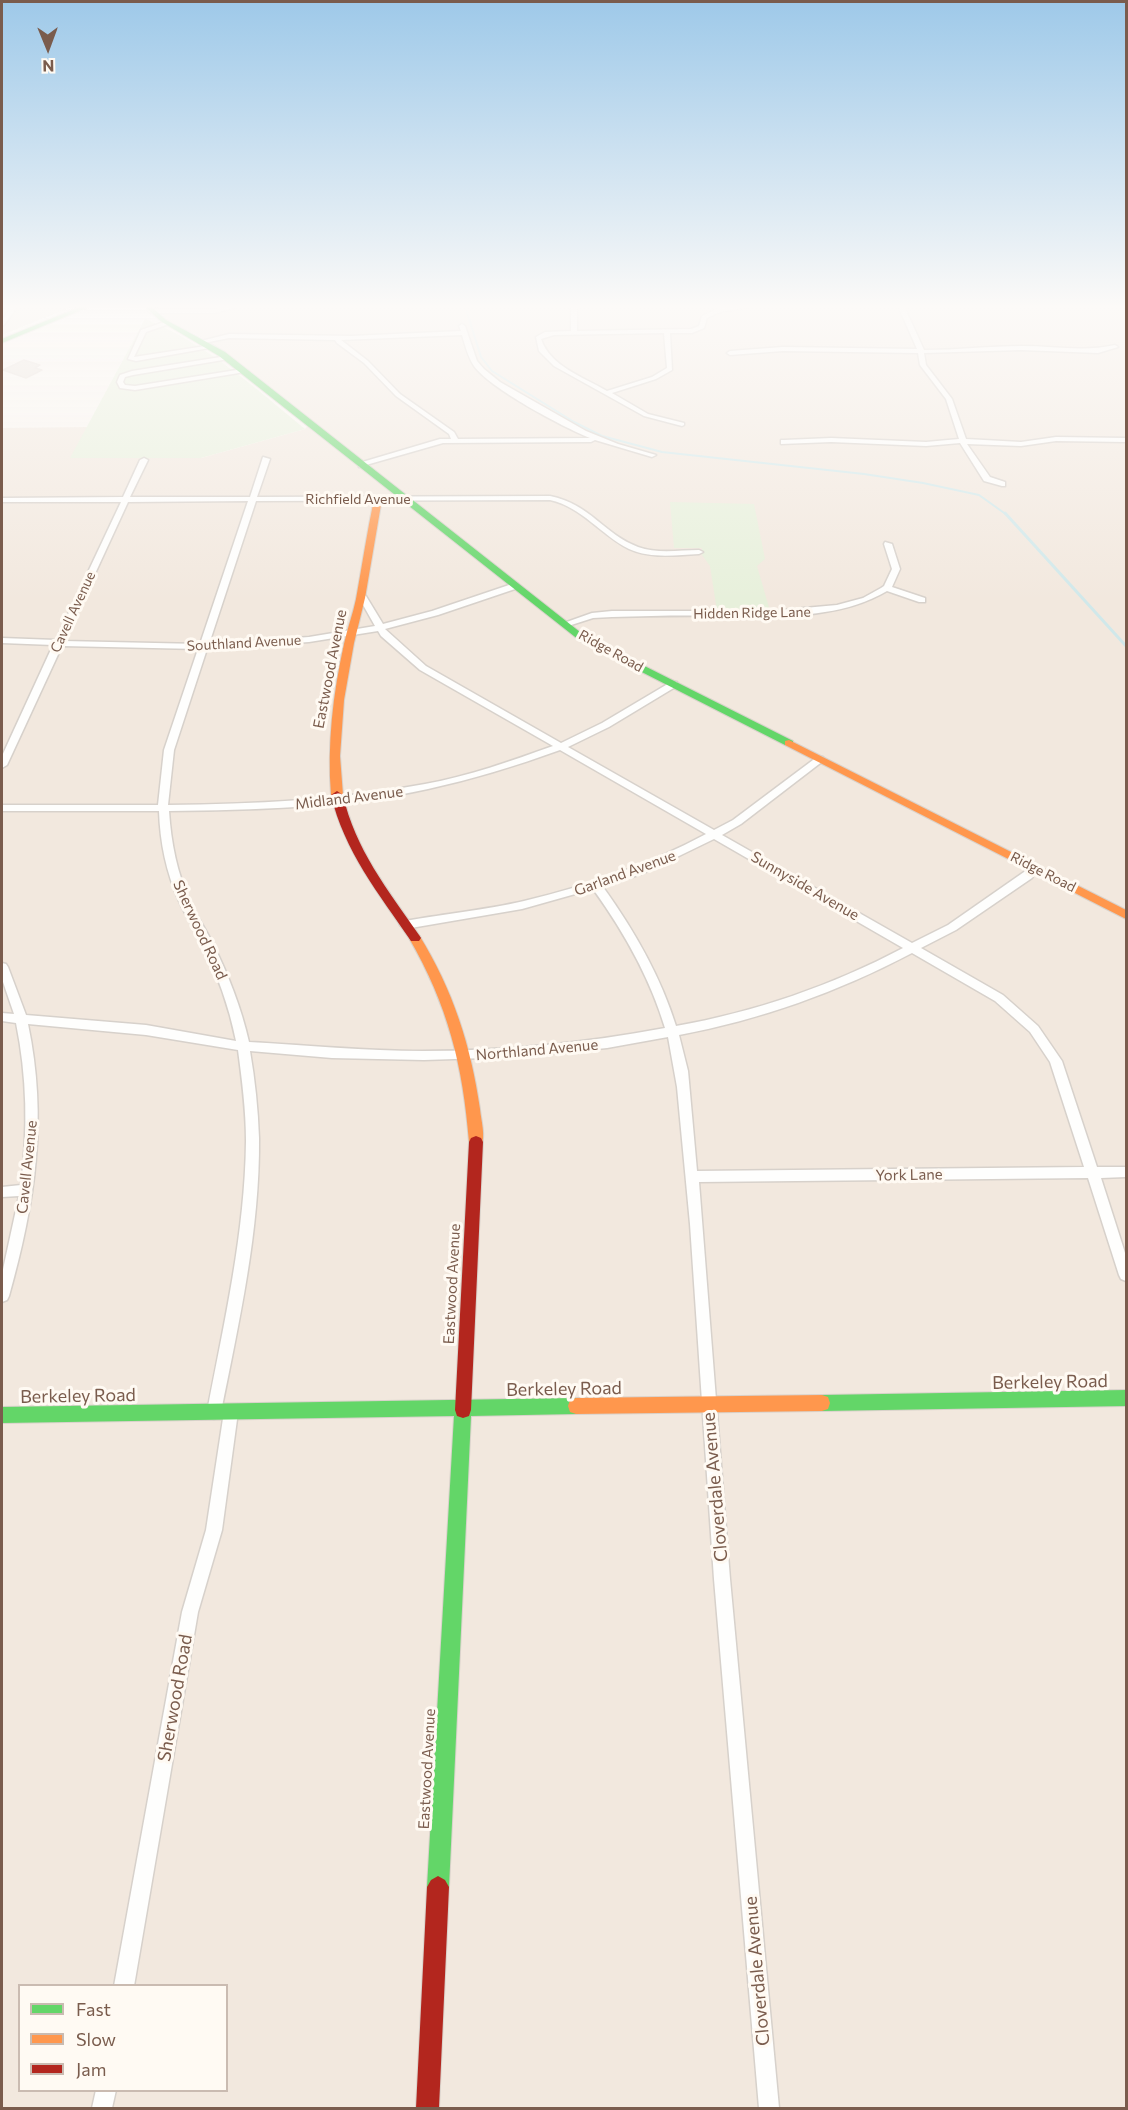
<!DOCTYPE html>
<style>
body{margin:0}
#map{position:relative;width:1128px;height:2110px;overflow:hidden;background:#f9f5f0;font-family:Commissioner,sans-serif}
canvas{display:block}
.frame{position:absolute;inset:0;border:3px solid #7a5c4d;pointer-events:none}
.legend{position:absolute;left:18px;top:1984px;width:210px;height:108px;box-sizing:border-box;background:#fffaf3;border:2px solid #cabbb1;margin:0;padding:8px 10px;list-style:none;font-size:18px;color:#7a5c4d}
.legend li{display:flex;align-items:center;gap:12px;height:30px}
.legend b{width:30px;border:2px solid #cabbb1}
.north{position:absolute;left:18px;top:18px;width:60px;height:60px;-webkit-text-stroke:4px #fffaf3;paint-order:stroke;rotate:179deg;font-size:16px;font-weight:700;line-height:24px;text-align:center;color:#7a5c4d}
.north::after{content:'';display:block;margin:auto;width:21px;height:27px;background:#7a5c4d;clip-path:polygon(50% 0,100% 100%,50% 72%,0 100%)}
</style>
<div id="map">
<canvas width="1128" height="2110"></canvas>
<div class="frame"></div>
<ul class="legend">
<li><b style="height:8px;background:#63d668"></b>Fast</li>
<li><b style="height:8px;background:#ff974d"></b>Slow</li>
<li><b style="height:8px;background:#b3261e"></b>Jam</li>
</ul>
<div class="north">N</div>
</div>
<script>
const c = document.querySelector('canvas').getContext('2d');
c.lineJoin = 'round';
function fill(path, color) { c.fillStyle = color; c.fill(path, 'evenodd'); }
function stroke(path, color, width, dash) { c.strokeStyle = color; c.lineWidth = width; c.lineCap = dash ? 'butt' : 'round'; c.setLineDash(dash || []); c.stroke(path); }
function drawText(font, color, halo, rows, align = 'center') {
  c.font = font + ' Commissioner,sans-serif'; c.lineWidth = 6; c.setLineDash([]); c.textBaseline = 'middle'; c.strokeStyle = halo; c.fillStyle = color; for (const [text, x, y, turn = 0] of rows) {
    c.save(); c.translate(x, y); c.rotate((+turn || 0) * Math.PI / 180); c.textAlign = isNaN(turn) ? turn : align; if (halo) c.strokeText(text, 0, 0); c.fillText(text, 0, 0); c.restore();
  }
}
fill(new Path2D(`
 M2,306H73L2,335Z
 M157,306H1126V2108H2V428L88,427L71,458H201L305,429L312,421L210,342L167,320ZM20,1986H226V2090H20Z`), '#f2e8de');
fill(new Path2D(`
 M145,319C207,344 254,387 305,429L201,458H70Z
 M670,502L754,504L765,559L757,566L770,611H717L710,566L702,555V548H674Z`), '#e7f0db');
stroke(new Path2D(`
 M465,306L481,357L492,371L574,422L602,436L662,452L864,474L923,483L979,495L1007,515`), '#d0e8ea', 2);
stroke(new Path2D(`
 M1005,513L1126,646`), '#d0e8ea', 3);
const building = new Path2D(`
 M24,360L40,365L35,368L42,370L26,378L3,370Z`);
fill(building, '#e6ded7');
stroke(building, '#e2d8d2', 1.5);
const street = new Path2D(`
 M12,306H18L4,325L2,326V320Z
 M229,306H240L215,313H151L148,311L151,309H215Z
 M571,306H577V331L691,329L699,326L702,316L719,308L756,306L720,312L707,318L704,328L692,333H670L672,370L656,379L612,393L648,414L684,423V425L682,426L644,416L554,366L539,351L536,337L545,332L571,331ZM664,333L667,368L652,377L607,391C583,377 550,366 541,339L554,335Z
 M898,306H904L924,350C957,350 989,346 1022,346C1053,346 1085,352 1115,345L1118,347L1098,353L1021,350L924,353L926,365L952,399L966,439L1021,442L1056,437L1126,438V442L1056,441L1021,446L967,444L990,477L1005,482V486H1002L984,481L960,443L926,446L831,442L781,444V440H784L831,438L926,442L959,439L946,399L920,365L918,353L783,351L730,355L727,353L730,351L783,347L917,349Z
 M167,321L169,324L146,332L134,357L212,345L215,347L136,361L128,359L141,330Z
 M462,324L465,326L477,361L484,369L500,382L586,431L618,444L656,455L652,457L595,440L591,442L443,443L359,467V463L440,439H451L449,434L396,396L364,363L337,343L335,340L229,338L204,343L201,341L229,334L351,336L461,331L459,326ZM462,335C465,345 468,357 474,366C491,389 561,426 590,438L458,439L454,432L400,394L368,361L341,340Z
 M227,356L230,358L229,359L133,375L125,377L123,382L125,385L135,386L243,369L245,370V372L135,390L120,388L117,382L120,375L132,371Z
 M263,457L270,459L257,497L550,496C590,504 604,534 638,547C657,554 680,550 699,550L703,552L699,554C676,555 651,559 629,549C601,535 582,507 550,500L256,501L209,644L309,637L375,626L358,596L362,594L366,596L383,624L432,611L512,584H518V588L438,615L385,629L426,666L561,743L602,723L671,682H677V686L609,727L568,747L714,830L733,820L817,757H823V761L741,824L722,835L912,943L948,925L1024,872L1030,864L1034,863L1039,867L1032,878L956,930L921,948L1003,995L1038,1026L1062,1061L1097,1167H1126V1177L1101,1178L1126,1256V1281L1121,1279L1119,1275L1088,1178L699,1182L730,1579L779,2108H759L714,1579L690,1224L677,1087L668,1037L607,1048L516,1057L424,1060L332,1058L250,1051C255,1080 258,1109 259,1138C260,1230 239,1322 221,1412L219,1417L214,1419L209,1417L207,1412C224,1323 245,1233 246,1141C246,1110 242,1080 238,1050L146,1035L28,1024C48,1119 35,1204 9,1296L7,1300L2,1302V1274L19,1196L2,1197V1187L21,1185C28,1130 27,1077 16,1023L2,1021V1013L14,1014L2,979V963L6,964L8,967L26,1015L146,1025L236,1041C229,1006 217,973 201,941C194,928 185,915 179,901C166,872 160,842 159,811H2V805H158L164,750L198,649L62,646L7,765L2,768V756L53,645L2,643V638L56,640L121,502H2V498L123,497L140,460L144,458L148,460L130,497H250ZM248,501L200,644L64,641L128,502ZM378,631L381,636L420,670L553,746C511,761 469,776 425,784C340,800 254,804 168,805L174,750L207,649L309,642ZM560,750L706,834C648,865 587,886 524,901C485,910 444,914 405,921L400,925L405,929L522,909L593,889C624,932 650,978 665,1028C585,1043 504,1051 423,1051C365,1051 307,1045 249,1042C241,1007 228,974 212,942C205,928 196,915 190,901C177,873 171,842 169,811C255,810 344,808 428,789C473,779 516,766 560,750ZM714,839L903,948C833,985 755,1012 676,1026C660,975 634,930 603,887L644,873ZM912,953L995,1001L1030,1032L1050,1062L1084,1167L697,1171L688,1071L679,1035C760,1020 840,991 912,953Z
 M885,542L892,544L900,569L892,587L925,598V602H919L887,591C838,620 777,616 722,616C685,615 649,616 612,617L593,618L565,627L561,624L592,613L612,611H771L837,605L863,598L881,588L884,586L892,569L884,544Z
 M231,1405L236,1407L238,1412L222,1530L198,1612L134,1986H114L182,1612L206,1530L224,1412L226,1407Z
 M96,2090H116L112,2108H92Z`);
const fast = new Path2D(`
 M82,306H91L2,343V339Z
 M144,306H151L166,320L225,352L585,636L793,741V745H785L579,640L219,356L162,322Z
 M1126,1390V1406L822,1411L816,1409L814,1403L816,1397L822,1395Z
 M576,1398L582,1400L584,1406L582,1412L576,1414L471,1416L449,1887L445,1894L438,1898L431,1894L427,1887L454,1416L2,1423V1407Z`);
const slow = new Path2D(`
 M378,496L382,499L365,598L354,643L344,700L340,756L343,795L337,799L331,795C327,744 333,694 344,644C347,629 353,614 356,599C362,566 367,532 374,499Z
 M789,740L1126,910V919L785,745V741Z
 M415,934L419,935C453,990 471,1046 480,1109C481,1120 486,1137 481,1146L476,1148L471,1146L469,1142C463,1066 448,1005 409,938Z
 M822,1395L828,1397L830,1403L828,1409L822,1411L576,1414L570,1412L568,1406L570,1400L576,1398Z`);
const jam = new Path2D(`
 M337,791L343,795C355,849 388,890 419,935L421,938L419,941H411C379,894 344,851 331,795Z
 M476,1136L481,1138L483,1142L471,1410L469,1416L463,1418L457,1416L455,1410L469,1142L471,1138Z
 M438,1876L445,1880L449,1887L439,2108H416L427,1887L431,1880Z`);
stroke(street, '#d7d1cb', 3);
stroke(fast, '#d9d2cb', 2);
stroke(slow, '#d9d2cb', 2);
stroke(jam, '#d9d2cb', 2);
fill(street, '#fefefd');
fill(fast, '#63d668');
fill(slow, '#ff974d');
fill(jam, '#b3261e');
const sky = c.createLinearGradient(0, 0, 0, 601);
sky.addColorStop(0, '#9ec9e9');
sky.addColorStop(0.51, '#fcfaf8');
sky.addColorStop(1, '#fcfaf800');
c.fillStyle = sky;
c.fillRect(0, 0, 1128, 601);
drawText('14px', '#7a5c4d', '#fffaf3', [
 ["Richfield Avenue",358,499],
 ["Cavell Avenue",73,612,-65],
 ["Hidden Ridge Lane",752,613,-1],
 ["Southland Avenue",244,643,-3],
 ["Ridge Road",611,651,29],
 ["Ridge Road",1043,872,27]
]);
drawText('15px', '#7a5c4d', '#fffaf3', [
 ["Eastwood Avenue",330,669,-79],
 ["Midland Avenue",349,798,-7],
 ["Garland Avenue",625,873,-20],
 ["Sunnyside Avenue",805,886,30],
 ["Sherwood Road",200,930,65],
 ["Northland Avenue",537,1050,-5],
 ["Cavell Avenue",27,1167,-84],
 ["York Lane",909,1175,-1],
 ["Eastwood Avenue",452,1284,-87],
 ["Eastwood Avenue",427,1769,-87]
]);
drawText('18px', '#7a5c4d', '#fffaf3', [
 ["Berkeley Road",1050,1382,-1],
 ["Berkeley Road",564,1389,-1],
 ["Berkeley Road",78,1396,-1],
 ["Cloverdale Avenue",715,1487,-95],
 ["Sherwood Road",175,1698,-80],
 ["Cloverdale Avenue",757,1971,-95]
]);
</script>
